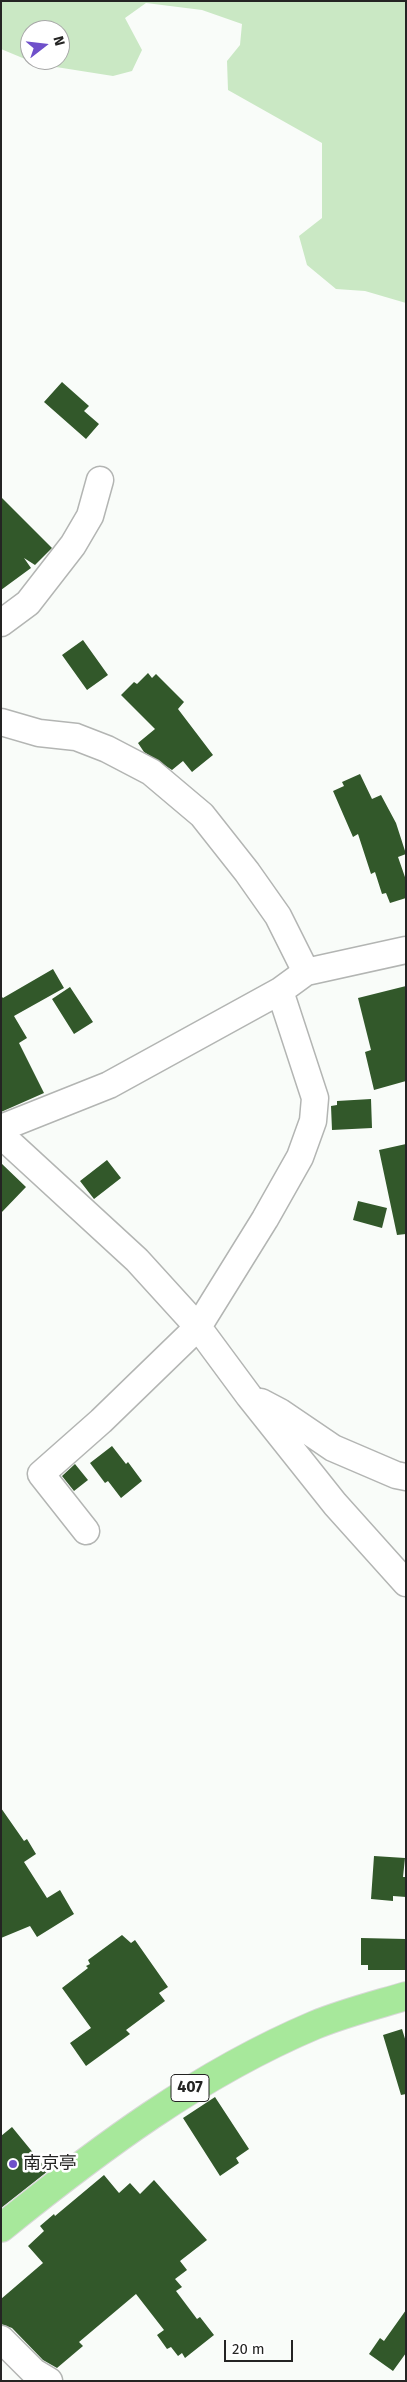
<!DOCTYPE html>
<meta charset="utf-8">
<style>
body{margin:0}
#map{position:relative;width:407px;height:2382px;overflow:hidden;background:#f9fcf9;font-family:"Fira Sans",sans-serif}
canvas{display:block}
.frame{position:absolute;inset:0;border:2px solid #242423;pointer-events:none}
.north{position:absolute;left:20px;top:20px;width:50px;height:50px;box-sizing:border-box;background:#fff;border:1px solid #a7a7a7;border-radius:50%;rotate:74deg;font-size:14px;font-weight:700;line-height:20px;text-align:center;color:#242423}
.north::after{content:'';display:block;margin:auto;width:18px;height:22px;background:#6f50ca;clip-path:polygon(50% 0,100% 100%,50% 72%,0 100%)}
.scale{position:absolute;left:224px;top:2340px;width:69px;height:22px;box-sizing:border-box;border:2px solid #242423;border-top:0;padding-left:6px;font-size:15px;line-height:18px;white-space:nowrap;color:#242423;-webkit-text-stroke:4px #fff;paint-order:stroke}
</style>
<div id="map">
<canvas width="407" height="2382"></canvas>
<div class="frame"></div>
<div class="north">N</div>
<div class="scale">20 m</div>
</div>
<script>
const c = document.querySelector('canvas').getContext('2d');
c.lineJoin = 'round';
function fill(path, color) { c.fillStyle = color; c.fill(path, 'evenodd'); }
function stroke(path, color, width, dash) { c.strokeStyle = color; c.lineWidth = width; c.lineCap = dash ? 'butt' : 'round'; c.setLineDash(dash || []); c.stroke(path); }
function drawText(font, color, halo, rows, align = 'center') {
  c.font = font + ' "Fira Sans","Noto Sans JP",sans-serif'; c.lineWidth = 5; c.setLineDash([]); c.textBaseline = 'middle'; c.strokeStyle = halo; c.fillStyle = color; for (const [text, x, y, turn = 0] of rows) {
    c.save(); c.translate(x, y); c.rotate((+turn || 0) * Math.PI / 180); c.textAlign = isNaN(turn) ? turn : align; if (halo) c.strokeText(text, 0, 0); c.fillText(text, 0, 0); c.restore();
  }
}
fill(new Path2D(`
 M1,1H406V303L365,291L336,289L307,265L299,236L322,218V143L228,90L227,61L240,45L242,24L202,10L146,3L125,18L142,50L132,71L113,76L37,64L1,49ZM30,30H60V60H30Z`), '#cae8c4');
fill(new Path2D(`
 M62,382L89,406L84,411L99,424L86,439L44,402Z
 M1,497L52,548L35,565L24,558L31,568L1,590Z
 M83,640L108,675L87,690L62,655Z
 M148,673L152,678L156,674L184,702L178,709L213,755L192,772L183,761L172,770L144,752L138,743L155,729L121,695L134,682L137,684Z
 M360,774L372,799L381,795L396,823L406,854L398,857L406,880V898L390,903L386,893L382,894L375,872L371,874L358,834L353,837L333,791L344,786L342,782Z
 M53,969L64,988L14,1016L27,1038L19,1043L44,1093L1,1112V996L3,998Z
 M406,986V1081L374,1090L365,1052L371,1050L358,998Z
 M70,987L93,1022L74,1034L52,999Z
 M371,1099L372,1128L332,1130L331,1106L337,1105V1101Z
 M406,1144V1234L397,1235L379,1150Z
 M107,1160L121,1178L94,1199L80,1181Z
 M1,1163L26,1187L1,1213Z
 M358,1201L387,1208L382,1228L353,1220Z
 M112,1446L126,1464L128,1462L142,1481L121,1498L108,1481L105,1483L90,1463Z
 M75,1464L88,1480L74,1491L62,1476Z
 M1,1808L24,1841L27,1839L36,1854L24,1862L47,1898L60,1890L74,1914L37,1937L30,1926L1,1938Z
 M374,1856L405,1858L403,1877H406V1897L393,1896V1901L371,1899Z
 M122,1935L131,1943L135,1940L168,1987L159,1993L165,2001L126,2030L130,2034L86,2066L70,2043L91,2028L62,1988L88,1968L86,1966L90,1964L88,1960Z
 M361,1938L406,1939V1970H368V1965H361Z
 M402,2029L406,2042V2094L401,2095L383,2035Z
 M215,2097L249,2149L236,2158L239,2163L220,2176L183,2118Z
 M12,2127L48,2171L1,2208V2136Z
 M104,2175L119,2193L130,2183L140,2194L154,2180L207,2240L180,2261L187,2270L175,2279L182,2287L176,2291L197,2319L200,2317L214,2335L185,2358L182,2353L178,2356L171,2347L167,2349L157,2335L164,2330L136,2294L79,2342L83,2346L57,2368L43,2360L12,2328L1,2324V2299L43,2263L28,2246L44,2231L40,2226L54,2214L55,2216Z
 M406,2310V2353L393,2371L369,2354L380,2338L384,2341Z`), '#32582a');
const minor = new Path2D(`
 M1,623L28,603L73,545L90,516L100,480
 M1,722L39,733L76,737L107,749L151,772L202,815L247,872L278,916L306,972
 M1,1128L109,1085L280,991L306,972L406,950
 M1,1135L137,1260L198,1327L249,1396L335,1504L406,1583
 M261,1402L280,1412L333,1448L396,1475L406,1477
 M86,1531L41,1474L101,1421L198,1327L265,1219L300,1157L313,1121L315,1098L280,991
 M1,2339L34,2372L49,2381`);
const highway = new Path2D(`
 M1,2228C99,2149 199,2074 315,2025C344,2013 376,2005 406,1996`);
stroke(minor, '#b3b5b3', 29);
stroke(highway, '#d8d8d7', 30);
stroke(minor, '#fff', 26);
stroke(highway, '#a7e89b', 28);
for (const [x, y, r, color] of [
 [13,2164,5,"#6f50ca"]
]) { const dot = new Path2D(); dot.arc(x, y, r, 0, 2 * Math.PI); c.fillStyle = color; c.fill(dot); stroke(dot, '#fff', 2); }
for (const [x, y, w] of [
 [190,2088,38]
]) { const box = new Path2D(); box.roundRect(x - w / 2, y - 13.5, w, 27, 4); c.fillStyle = '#fff'; c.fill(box); stroke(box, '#242423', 1); }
drawText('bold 16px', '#242423', null, [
 ["407",190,2088]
]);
drawText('18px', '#242423', '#fff', [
 ["南京亭",23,2164]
], 'left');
</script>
